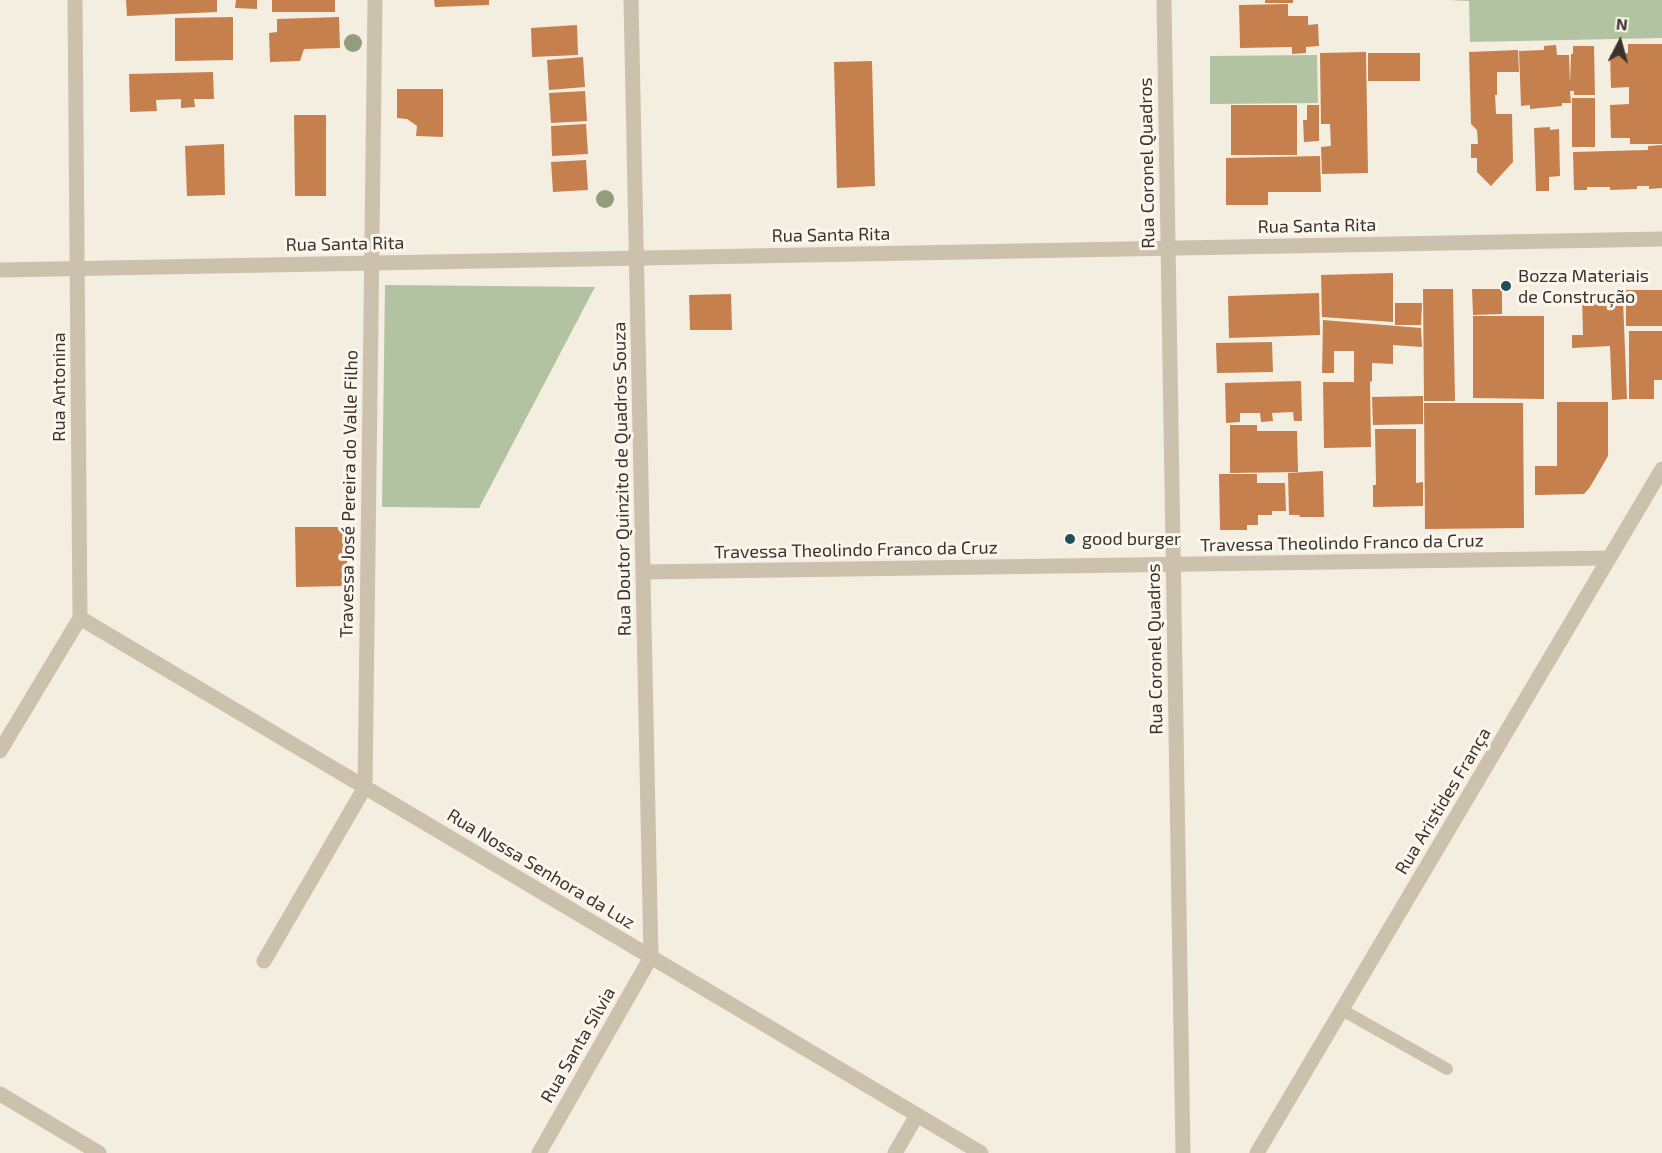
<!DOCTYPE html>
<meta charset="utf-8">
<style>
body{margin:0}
#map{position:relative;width:1662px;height:1153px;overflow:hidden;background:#f4eee1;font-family:"Exo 2",sans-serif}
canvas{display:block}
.north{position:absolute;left:1590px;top:12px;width:60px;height:60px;-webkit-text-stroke:4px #fbf7ee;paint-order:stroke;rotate:6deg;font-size:16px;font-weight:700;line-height:24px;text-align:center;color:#3b332b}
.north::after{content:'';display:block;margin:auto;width:21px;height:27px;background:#3b332b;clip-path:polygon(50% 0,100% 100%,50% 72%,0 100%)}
</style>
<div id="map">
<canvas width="1662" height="1153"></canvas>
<div class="north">N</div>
</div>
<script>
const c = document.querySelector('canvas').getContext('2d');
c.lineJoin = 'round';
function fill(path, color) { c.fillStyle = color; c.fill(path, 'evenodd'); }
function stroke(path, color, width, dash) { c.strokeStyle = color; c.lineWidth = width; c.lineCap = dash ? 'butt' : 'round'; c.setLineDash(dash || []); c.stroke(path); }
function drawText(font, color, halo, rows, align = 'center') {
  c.font = font + ' "Exo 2",sans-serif'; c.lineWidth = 6; c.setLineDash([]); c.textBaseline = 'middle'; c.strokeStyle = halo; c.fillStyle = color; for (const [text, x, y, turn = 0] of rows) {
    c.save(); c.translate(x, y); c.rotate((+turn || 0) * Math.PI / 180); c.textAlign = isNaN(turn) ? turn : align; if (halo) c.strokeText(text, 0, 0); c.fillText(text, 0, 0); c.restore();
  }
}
fill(new Path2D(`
 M1447,0H1662V38L1470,42L1469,1Z
 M1317,55L1318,103L1210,104V56Z
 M385,285L595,287L479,508L382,507Z`), '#b1c3a1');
fill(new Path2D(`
 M126,0H217V12L127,16Z
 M236,0H257V9L235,8Z
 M272,0H335V12H272Z
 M434,0H489V5L435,7Z
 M1265,0H1293V3H1265Z
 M1288,4V16H1308V25L1318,24L1319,46L1306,47V53L1292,54V47L1240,48L1239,5Z
 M233,17V60L175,61V18Z
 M339,17L340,48L304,49L300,61L270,62L269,33L277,32V19Z
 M577,25L578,55L532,57L531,28Z
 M1628,44H1662V144H1630V138H1611L1610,105L1629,104V87L1611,88L1610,55L1628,53Z
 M1556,45L1557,55H1569L1570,84L1571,54H1573V46H1594L1595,95H1574V91H1570L1571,103H1562V106L1530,109V105L1521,106L1519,51L1544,50V46Z
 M1518,50L1519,72H1497V95H1495L1496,114H1512L1513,162L1491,186L1477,172V158H1471V144H1478L1477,130L1471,124L1469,52Z
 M1366,52L1368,173L1322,174L1321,147L1331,146L1330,124H1321L1320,53Z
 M1368,53H1420V81H1368Z
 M583,57L585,87L549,90L547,60Z
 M872,61L875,186L837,188L834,62Z
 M213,72L214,99H194L195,107L181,108V99L156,100L157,111L130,112L129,74Z
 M397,89H443V137L416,136L417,126L407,119L397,118Z
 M585,91L587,121L551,123L549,93Z
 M1572,98H1595V147H1572Z
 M1231,105H1297V155H1231Z
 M1307,105H1319V141L1304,142L1303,120H1307Z
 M294,115H326V196H295Z
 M586,124L588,154L552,156L551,126Z
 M1550,127V130L1559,129L1560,176L1549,177V191H1536L1534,128Z
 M224,144L225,195L187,196L185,146Z
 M1662,145V188L1649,189V186H1637V189L1610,190V187H1587V190H1574L1573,152L1648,150V146Z
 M1320,156L1321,192H1268V205H1226V158Z
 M586,160L588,190L553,192L551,162Z
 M1393,273V322L1322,317L1321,275Z
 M1423,289H1453L1455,401H1424Z
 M1472,289H1502V314L1473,315Z
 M1626,290H1662V326H1626Z
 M1319,293L1320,335L1229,338L1228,296Z
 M1612,293V301L1623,300L1627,399L1612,400L1610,346L1572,348V335H1583L1582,294Z
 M731,294L732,330H690L689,295Z
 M1395,303H1422L1421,325H1395Z
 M1473,316H1544V399L1473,398Z
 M1323,320L1421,328L1422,347L1393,345V364L1372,363V382L1370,381L1371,447L1324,448L1323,382H1354V351H1334V373H1322Z
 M1629,331H1662V380H1654V399H1629Z
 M1272,342L1273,372L1217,373L1216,343Z
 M1301,381L1302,421H1294L1293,412L1272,413L1273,421L1261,422L1260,413H1240V422L1226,423L1225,383Z
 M1423,396V424L1373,425L1372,397Z
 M1557,402H1608V456L1590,487L1584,494L1535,495V466H1557Z
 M1424,403H1523L1524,528L1425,529Z
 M1230,425H1257V431H1297L1298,472L1230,473Z
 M1375,429H1416V483L1423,482V506L1373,507V485H1376Z
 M1323,471L1324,517H1299L1300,515H1289L1288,473Z
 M1219,474H1257V483H1285L1286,511H1272V515H1258V525H1247V530H1220Z
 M295,527H347V586L296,587Z`), '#c5804d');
stroke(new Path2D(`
 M1342,1010L1447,1069`), '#ccc1ad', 12);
stroke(new Path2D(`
 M1164,0L1183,1153
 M643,572L1609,558
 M80,618L981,1153
 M0,751L80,618L75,0
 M264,961L365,787L375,0
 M0,1094L99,1153
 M539,1153L651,957L631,0
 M895,1153L917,1115
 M1257,1153L1662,469`), '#ccc1ad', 15);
stroke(new Path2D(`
 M0,270L1662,239`), '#ccc1ad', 15);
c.fillStyle = '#929c7f';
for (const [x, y] of [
 [353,43],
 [605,199]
]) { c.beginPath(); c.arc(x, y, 9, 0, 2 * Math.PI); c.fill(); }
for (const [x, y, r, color] of [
 [1506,286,6,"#204e5d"],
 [1070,539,6,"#204e5d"]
]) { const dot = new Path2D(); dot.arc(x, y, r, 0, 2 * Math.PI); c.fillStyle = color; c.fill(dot); stroke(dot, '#fbf7ee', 2); }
drawText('18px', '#3b332b', '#fbf7ee', [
 ["Rua Coronel Quadros",1147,163,-91],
 ["Rua Santa Rita",1317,226,-1],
 ["Rua Santa Rita",831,235,-1],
 ["Rua Santa Rita",345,244,-1],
 ["Rua Antonina",59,387,-90],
 ["Rua Doutor Quinzito de Quadros Souza",622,479,-91],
 ["Travessa José Pereira do Valle Filho",349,494,-89],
 ["Travessa Theolindo Franco da Cruz",1342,543,-1],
 ["Travessa Theolindo Franco da Cruz",856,550,-1],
 ["Rua Coronel Quadros",1155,649,-91],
 ["Rua Aristides França",1443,801,-59],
 ["Rua Nossa Senhora da Luz",541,869,31],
 ["Rua Santa Sílvia",578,1045,-60]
]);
drawText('18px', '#3b332b', '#fbf7ee', [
 ["Bozza Materiais",1518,276],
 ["de Construção",1518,297],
 ["good burger",1082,539]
], 'left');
</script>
